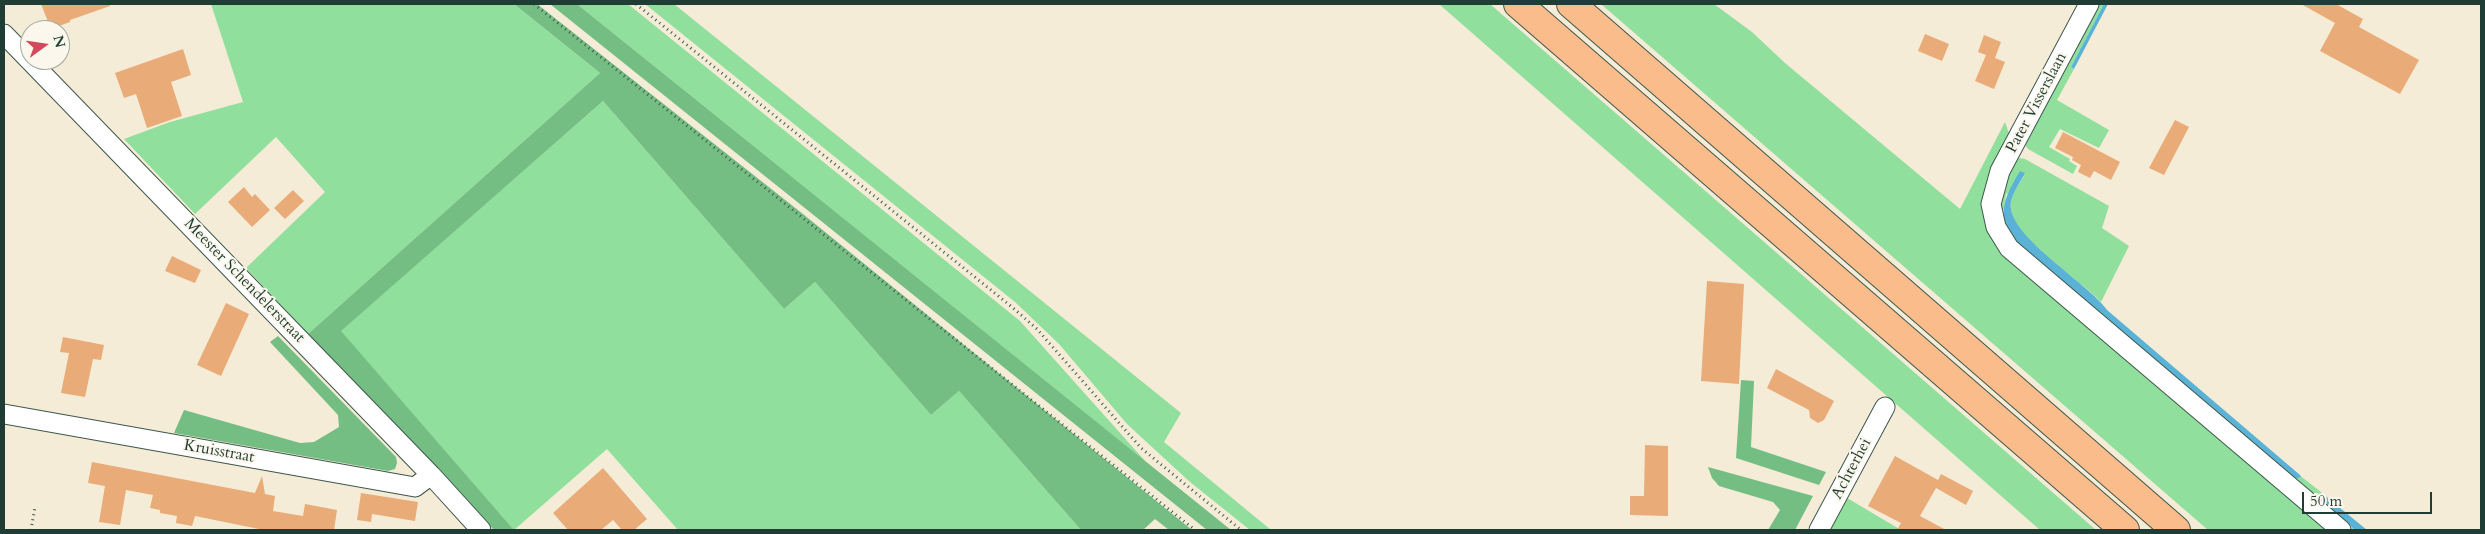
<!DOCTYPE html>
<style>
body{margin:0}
#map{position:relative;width:2485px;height:534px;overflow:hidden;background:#f4ecd6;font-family:Cardo,serif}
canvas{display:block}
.frame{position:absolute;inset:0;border:5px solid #1f3d34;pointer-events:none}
.north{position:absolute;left:20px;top:20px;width:50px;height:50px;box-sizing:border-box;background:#fbf7ec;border:1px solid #a3ada2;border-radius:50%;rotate:76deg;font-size:14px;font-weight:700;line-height:20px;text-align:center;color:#1f3d34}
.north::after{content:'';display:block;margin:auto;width:18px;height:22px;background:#d1495b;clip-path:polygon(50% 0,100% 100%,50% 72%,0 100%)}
.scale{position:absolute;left:2302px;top:492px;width:130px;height:22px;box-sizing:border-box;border:2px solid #1f3d34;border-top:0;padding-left:6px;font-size:15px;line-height:18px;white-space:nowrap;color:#1f3d34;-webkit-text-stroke:4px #fbf7ec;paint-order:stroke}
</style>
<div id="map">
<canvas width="2485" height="534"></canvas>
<div class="frame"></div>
<div class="north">N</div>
<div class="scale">50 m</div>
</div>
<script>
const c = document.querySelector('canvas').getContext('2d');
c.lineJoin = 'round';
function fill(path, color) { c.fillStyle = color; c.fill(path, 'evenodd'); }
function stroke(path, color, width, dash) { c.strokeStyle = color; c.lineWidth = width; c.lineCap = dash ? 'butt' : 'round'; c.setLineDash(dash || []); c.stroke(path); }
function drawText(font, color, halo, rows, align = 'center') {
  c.font = font + ' Cardo,serif'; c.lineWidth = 4; c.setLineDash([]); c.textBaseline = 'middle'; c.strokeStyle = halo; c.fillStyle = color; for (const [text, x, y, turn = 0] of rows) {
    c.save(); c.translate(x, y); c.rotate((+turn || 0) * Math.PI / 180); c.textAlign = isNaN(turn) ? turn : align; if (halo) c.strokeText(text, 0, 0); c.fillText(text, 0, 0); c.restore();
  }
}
fill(new Path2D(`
 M211,4H514L600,73L308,334L246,268L325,192L276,137L195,214L124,139L170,122L243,102Z
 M577,4H628L1020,321L1146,462Z
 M645,4H674L1181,413L1164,442L1271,530H1250L1190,482L1127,424L1059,344L1015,302Z
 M1439,4H1490L2096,530H2040Z
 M1601,4H1714L1752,32L1785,63L1960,209L2005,122L2011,139L1987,214L2332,530H2208Z
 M2095,4H2104L2071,67L2074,69L2057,100L2109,130L2099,148L2060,129L2049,147L2070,159L2069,161L2077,166L2073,174L2028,149L2022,141Z
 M603,101L784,309L815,282L931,415L959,391L1081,530H678L607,449L514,530L340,331Z
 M2013,157L2025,159L2109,206L2102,228L2129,246L2101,302C2080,278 2005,236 2011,201C2012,192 2021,182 2025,174L2006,195L2003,214L2029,253L2162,367L2321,492L2323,494L2319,499L2355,530H2348L2008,239L1997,204Z
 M1842,495L1901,530H1823Z`), '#90df9d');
fill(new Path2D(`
 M514,4H537L803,214L1192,530H1169L1155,519L1143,530H1081L959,391L931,415L815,282L784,309L603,101L341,331L514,530H494L308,334L600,73Z
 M550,4H577L1231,530H1207Z
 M278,336L396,457L397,463L395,469L388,471L174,433L184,410L300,443L314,442L339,427L338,415L270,342Z
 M1741,380L1754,381L1751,447L1826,472L1819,485L1736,458Z
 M1708,467L1813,496L1795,530H1768L1780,510L1773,502L1719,486L1712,478Z`), '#74be84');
fill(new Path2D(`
 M2104,4H2108L2074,69L2071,67Z
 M2020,171L2025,173C2021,181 2013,192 2011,201C2004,235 2088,282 2107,310L2300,475L2301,477L2295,479L2015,241C1995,213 2005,197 2020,171Z
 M2323,494L2367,530H2355L2319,499Z`), '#5ab3d7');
fill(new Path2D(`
 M41,4H110V6L70,20V22L51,29Z
 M2301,4H2336L2363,19L2359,27L2419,60L2400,94L2320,51L2335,23Z
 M1925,34L1949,44L1942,61L1918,51Z
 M1984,35L2001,42L1995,58L2005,62L1994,89L1975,81L1986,55L1978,52Z
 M183,49L191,75L171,82L182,116L147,128L136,94L124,98L115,73Z
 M2175,120L2189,127L2164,175L2149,168Z
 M2063,132L2120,162L2111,180L2094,171L2090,178L2078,172L2081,165L2072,160L2073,157L2055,148Z
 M244,187L252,197L255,194L270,210L252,227L228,202Z
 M293,190L304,201L285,219L274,208Z
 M172,256L201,270L195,283L165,271Z
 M1707,281L1744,284L1739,384L1701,381Z
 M226,303L249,314L221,376L197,365Z
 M63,337L104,345L101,360L93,359L85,397L61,393L69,353L60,352Z
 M1776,369L1834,401L1824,420L1818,423L1810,418L1809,410L1767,388Z
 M1645,445L1668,446V516L1630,515V496H1644Z
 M1895,456L1938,480L1941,474L1973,491L1966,505L1936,488L1920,516L1946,530H1897L1901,523L1868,506Z
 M92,462L255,493L262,476L265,494L275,496L273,511L303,516L305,504L337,510L334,530H264L195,516L192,526L176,523L177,516L160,513V510L150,508L153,495L126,490L120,525L99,522L105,486L88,483Z
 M603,468L647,519L634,530H622L613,520L601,530H568L553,513Z
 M361,493L418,502L415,521L372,514L371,522L357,520Z`), '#e9ab78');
const street = new Path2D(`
 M2089,4L2000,171L1991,204L1996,227L2009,248L2341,530
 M4,34L431,475L481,530
 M4,414L415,487L431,475
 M1819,530L1885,407`);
const highway = new Path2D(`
 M1518,4L2125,530
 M1571,4L2176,530`);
stroke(street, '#3f574c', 21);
stroke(highway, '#3f574c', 30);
stroke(new Path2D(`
 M534,4L1195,530
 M636,4L1012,307L1037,329L1141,448L1241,530
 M31,530L35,507`), '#3f574c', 3, [1, 4]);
stroke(street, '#fff', 19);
stroke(highway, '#fabc8b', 28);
drawText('16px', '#1f3d34', '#fbf7ec', [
 ["Pater Visserslaan",2037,103,-62],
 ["Meester Schendelerstraat",244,281,46],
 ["Kruisstraat",219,452,10],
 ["Achterhei",1852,469,-62]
]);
</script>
